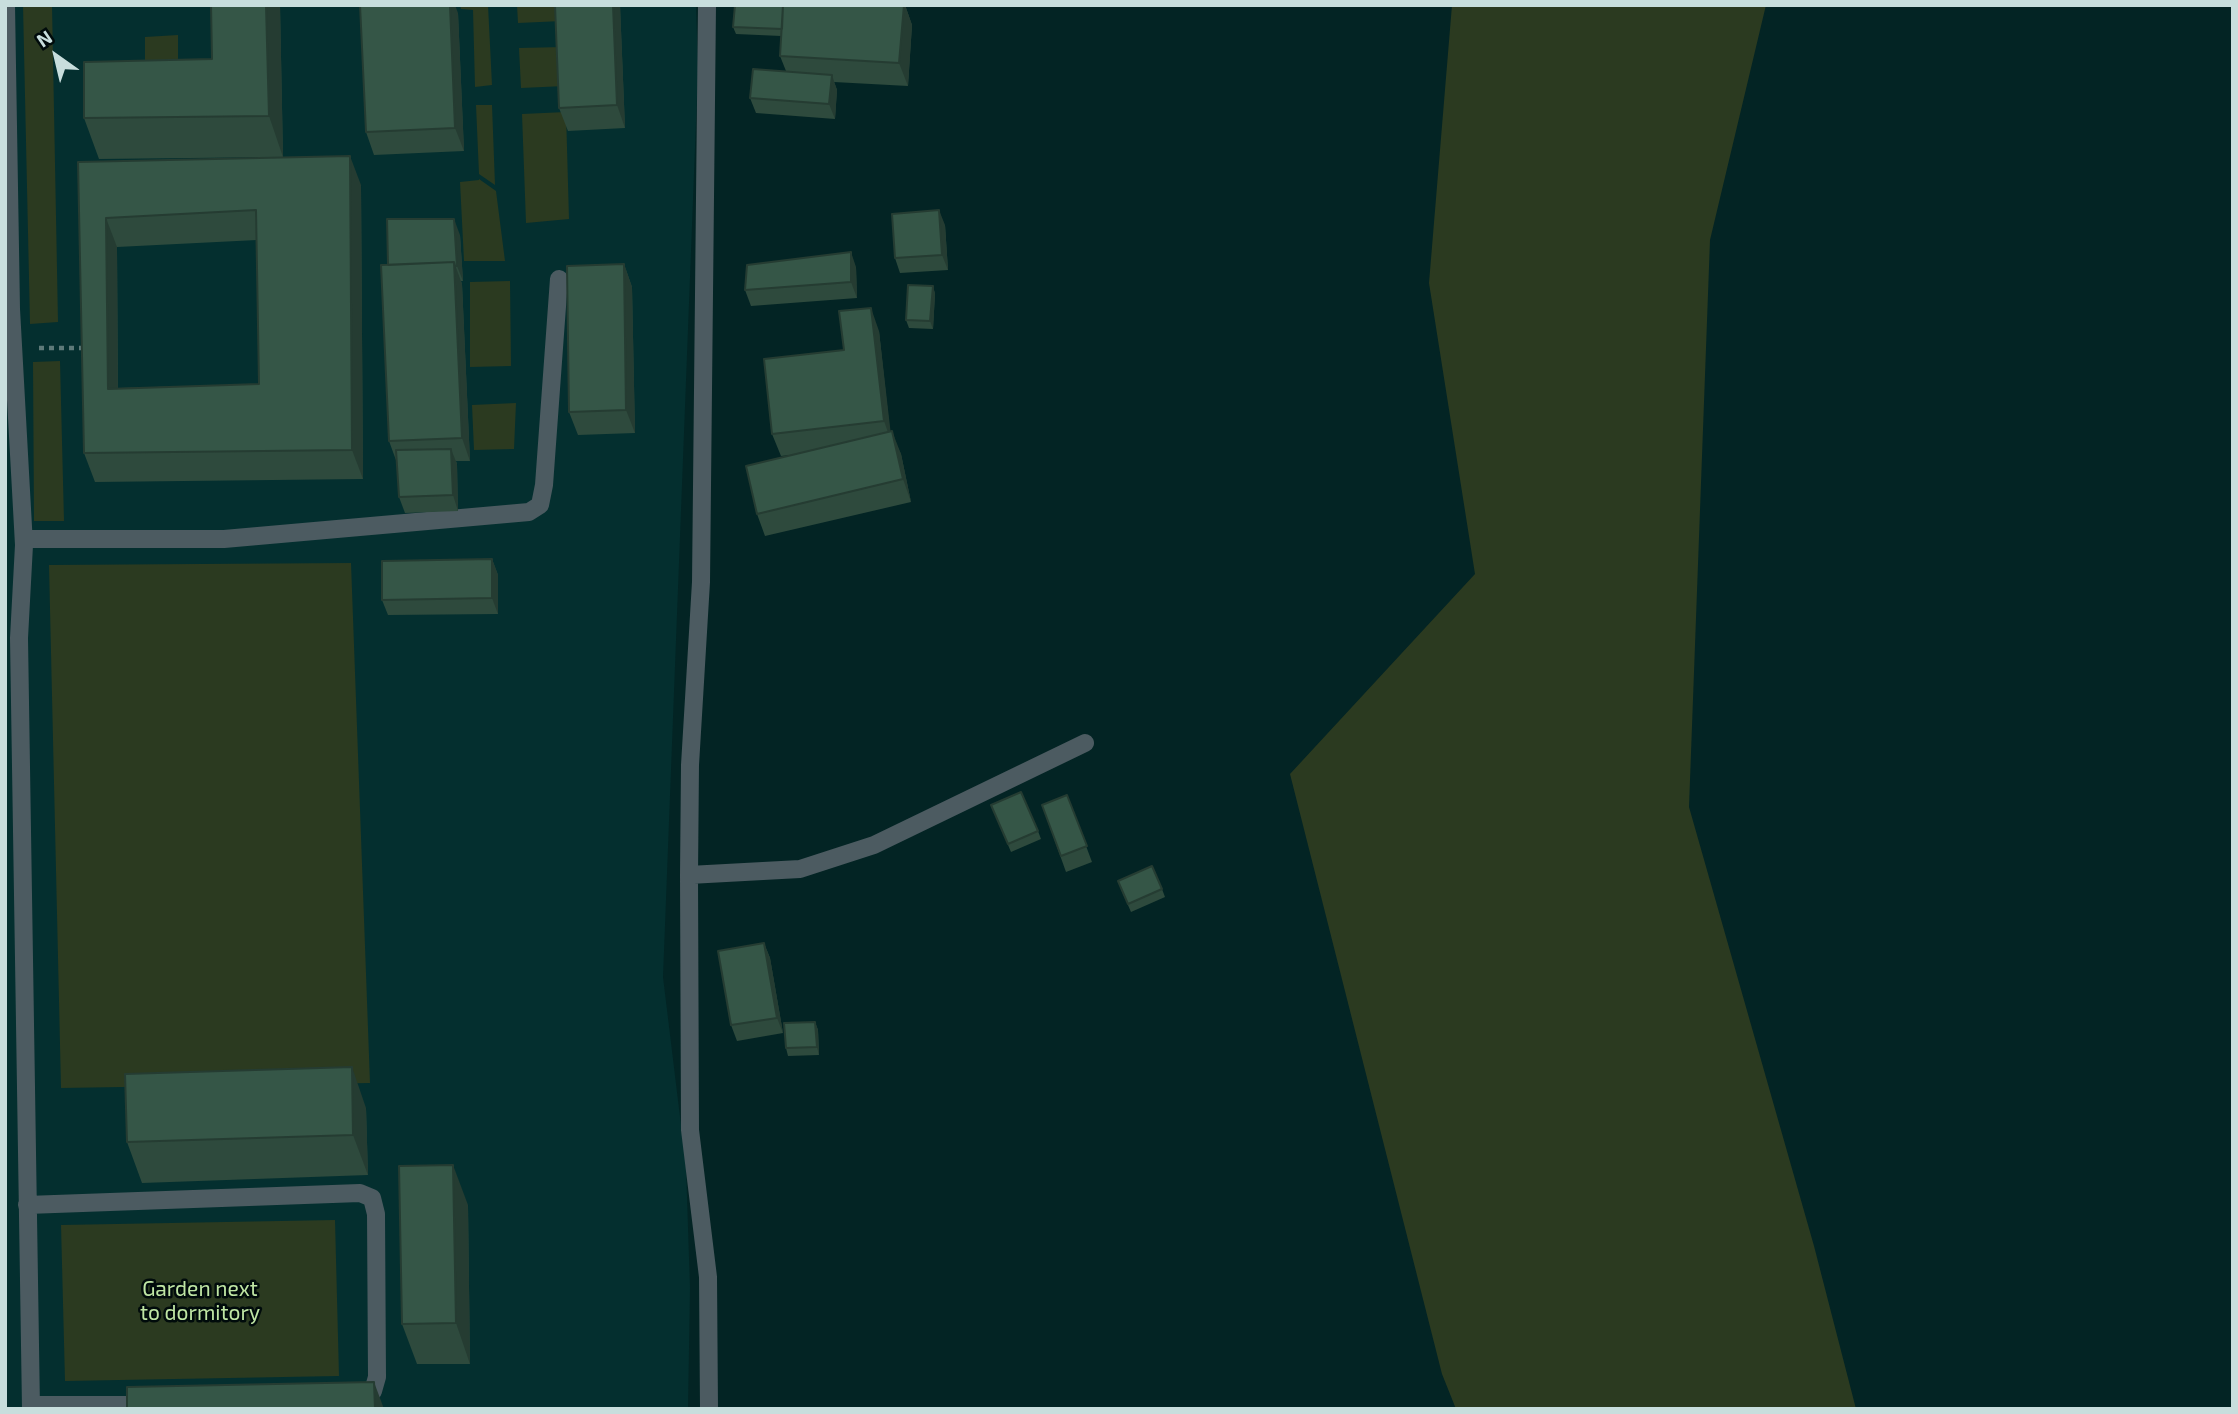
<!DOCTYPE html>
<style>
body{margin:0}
#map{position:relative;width:2238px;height:1414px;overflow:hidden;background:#032424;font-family:"Exo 2",sans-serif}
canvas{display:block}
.frame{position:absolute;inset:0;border:7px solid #c8dedd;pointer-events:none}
.north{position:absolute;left:21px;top:21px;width:70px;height:70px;-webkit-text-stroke:5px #000b0b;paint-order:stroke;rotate:326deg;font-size:19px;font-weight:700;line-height:28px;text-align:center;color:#c8dedd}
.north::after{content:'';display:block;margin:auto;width:24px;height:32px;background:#c8dedd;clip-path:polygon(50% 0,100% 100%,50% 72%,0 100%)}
</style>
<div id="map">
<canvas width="2238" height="1414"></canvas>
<div class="frame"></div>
<div class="north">N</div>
</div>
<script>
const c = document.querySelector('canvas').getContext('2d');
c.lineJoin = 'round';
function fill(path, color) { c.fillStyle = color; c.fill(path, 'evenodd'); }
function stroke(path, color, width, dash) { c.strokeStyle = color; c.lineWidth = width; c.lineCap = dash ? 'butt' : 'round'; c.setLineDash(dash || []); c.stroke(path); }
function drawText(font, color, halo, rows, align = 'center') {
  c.font = font + ' "Exo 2",sans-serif'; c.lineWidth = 5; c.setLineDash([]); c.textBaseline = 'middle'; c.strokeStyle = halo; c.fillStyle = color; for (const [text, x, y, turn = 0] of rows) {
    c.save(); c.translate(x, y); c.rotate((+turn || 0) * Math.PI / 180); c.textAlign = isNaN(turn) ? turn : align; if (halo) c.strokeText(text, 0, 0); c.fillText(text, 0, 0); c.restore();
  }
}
fill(new Path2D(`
 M5,5H696L698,70L663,977L686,1166L690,1288L688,1409H5Z`), '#042f2f');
fill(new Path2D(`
 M23,5H52L58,322L30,324Z
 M460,5H488L492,85L475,87L473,10L461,9Z
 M517,5H561L562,21L518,23Z
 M1452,5H1766L1710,240L1689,807L1814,1246L1856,1409H1456L1442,1374L1290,774L1475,574L1429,283Z
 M178,35V69H145V37Z
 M564,47L565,86L521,88L519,48Z
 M476,105H492L495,185L479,174Z
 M566,112L569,219L526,223L522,114Z
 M479,179L496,191L505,261H464L460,182L479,180Z
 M510,281L511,366L470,367V282Z
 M60,361L64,521H34L33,362Z
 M516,403L514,449L474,450L472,405Z
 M351,563L370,1083L61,1088L49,565Z
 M335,1220L339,1376L65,1381L61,1225Z`), '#2b3a20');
stroke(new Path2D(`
 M39,348H81`), '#5e7a79', 4.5, [5, 5]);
stroke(new Path2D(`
 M6,5L11,309L24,545L19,638L31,1409
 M24,539H224L529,512L540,505L544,485L559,279
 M27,1205L360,1193L372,1198L376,1214L377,1377L373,1391L363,1400
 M31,1405H150`), '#4c5b61', 18);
stroke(new Path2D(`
 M707,5L701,582L690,765L689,875L690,1130L708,1277L709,1409
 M689,875L800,869L874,845L1085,743`), '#4c5b61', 18);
fill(new Path2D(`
 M211,5H280L283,157L99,159L84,118L212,59Z
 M555,5H620L625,128L568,131L559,108Z
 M735,5H905L912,25L908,86L834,82L837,90L835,119L756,113L750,98L786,71L780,56L781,36L736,34L733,27Z
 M458,13L464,151L374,155L366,132Z
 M78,162L361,185L363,479L95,482L84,453ZM257,240L259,384L118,388L117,247Z
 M945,225L948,270L900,273L895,258Z
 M460,235L463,281H461L462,284L470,461H456L457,464L458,511L405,513L399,497L397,463L389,441Z
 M624,264L632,287L635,433L578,435L569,412Z
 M856,267L857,298L751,306L745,290Z
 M933,286L935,294L933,329L909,328L906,320Z
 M879,331L890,432L901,454L911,502L765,536L757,514L791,455L781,456L772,434L844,350Z
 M492,559L498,575V614L388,615L382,600Z
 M1067,795L1092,862L1066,872L1042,805Z
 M991,805L1038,831L1041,839L1011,852Z
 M1121,889H1162L1165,897L1131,912Z
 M764,943L770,958L783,1033L737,1041L731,1025Z
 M815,1022L818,1030L819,1055L788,1056L786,1048Z
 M366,1108L368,1175L142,1183L127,1142Z
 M468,1205L470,1364H417L402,1324Z`), '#2e4a3d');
fill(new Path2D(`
 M266,5H280L283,157L269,116Z
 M450,5H455L458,13L464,151L455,128Z
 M613,5H620L625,128L617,105Z
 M904,5H905L912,25L908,86L899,63Z
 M832,75L837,90L835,119L829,104Z
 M350,156L361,185L363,479L352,450Z
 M939,210L945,225L948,270L942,255Z
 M106,218L117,247L118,418L108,389Z
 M454,219L460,235L463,281L457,266Z
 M851,252L856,267L857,298L851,282Z
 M454,262L462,284L470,461L462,438Z
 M624,264L632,287L635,433L626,410Z
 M933,286L935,294L933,329L930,321Z
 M871,308L879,331L892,444L884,421Z
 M892,431L901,454L911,502L903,479Z
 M451,449L457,464L458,511L453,495Z
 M492,559L498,575V614L492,598Z
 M764,943L770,958L783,1033L777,1018Z
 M815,1022L818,1030L819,1055L817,1047Z
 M352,1067L366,1108L368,1175L353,1135Z
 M453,1165L468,1205L470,1364L456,1323Z
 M374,1382L384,1409H375Z`), '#253c32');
const building = new Path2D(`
 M211,5H266L269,116L84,118V62L212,59Z
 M360,5H450L455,128L366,132Z
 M555,5H613L617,105L559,108Z
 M735,5H783L782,29L733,27Z
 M783,5H904L899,63L780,56Z
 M753,69L832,75L829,104L750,98Z
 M350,156L352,450L84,453L78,162ZM256,210L259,384L108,389L106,218Z
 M939,210L942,255L895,258L892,214Z
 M387,219H454L457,266H455L454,262L388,265Z
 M851,252V282L745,290L747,265Z
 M454,262L462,438L389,441L381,265Z
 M624,264L626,410L569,412L567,266Z
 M908,285L933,286L930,321L906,320Z
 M871,308L884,421L772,434L764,359L844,350L839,311Z
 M892,431L903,479L757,514L746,466Z
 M451,449L453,495L399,497L396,450Z
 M492,559V598L382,600V561Z
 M1021,792L1038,831L1008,844L991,805Z
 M1067,795L1087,846L1061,856L1042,805Z
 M1152,866L1162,889L1128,904L1118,881Z
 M764,943L777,1018L731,1025L718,951Z
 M815,1022L817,1047L786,1048L784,1023Z
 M352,1067L353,1135L127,1142L125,1074Z
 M453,1165L456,1323L402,1324L399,1166Z
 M374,1382L375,1409H127V1387Z`);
fill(building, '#355647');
stroke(building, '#253c32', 2);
drawText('21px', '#bfe6a4', '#000b0b', [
 ["Garden next",200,1289],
 ["to dormitory",200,1313]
]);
</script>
